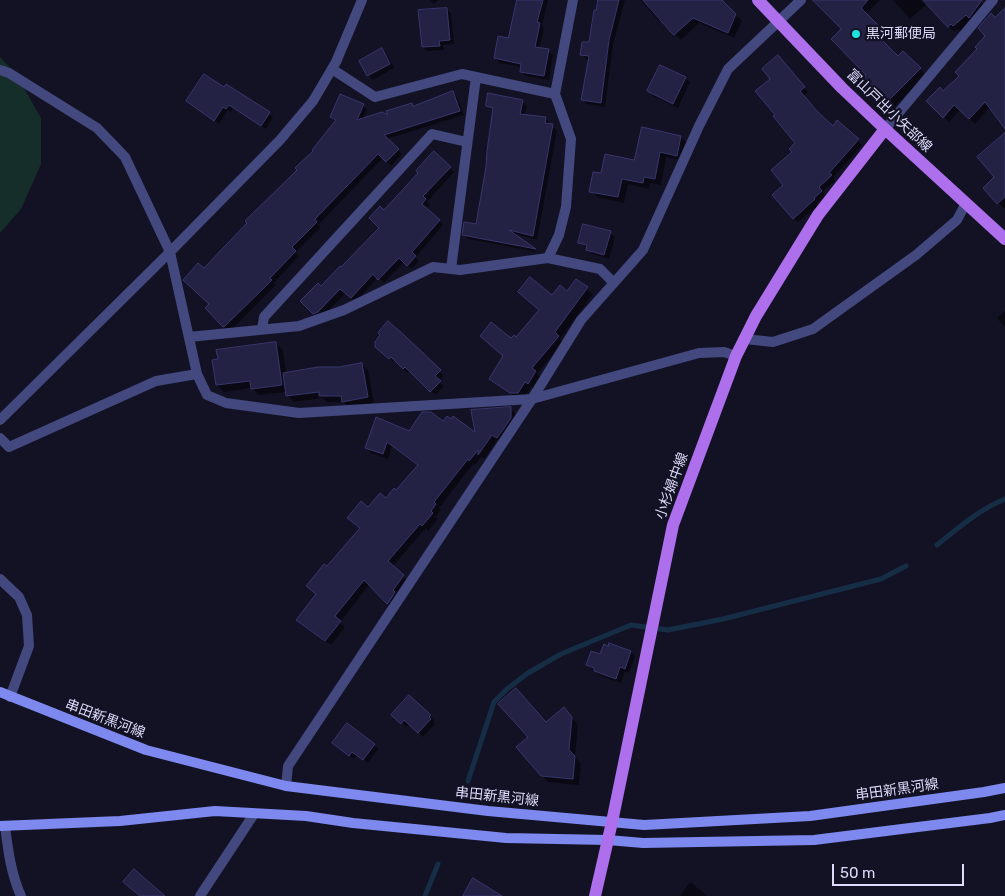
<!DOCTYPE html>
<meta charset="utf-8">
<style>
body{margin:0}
#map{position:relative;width:1005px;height:896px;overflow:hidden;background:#131225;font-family:Rubik,sans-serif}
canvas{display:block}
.scale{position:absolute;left:832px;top:864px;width:132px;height:22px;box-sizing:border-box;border:2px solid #dbdbfa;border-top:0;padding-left:6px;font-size:15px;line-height:18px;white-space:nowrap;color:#dbdbfa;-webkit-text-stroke:4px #131225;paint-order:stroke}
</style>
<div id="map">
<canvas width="1005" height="896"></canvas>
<div class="scale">50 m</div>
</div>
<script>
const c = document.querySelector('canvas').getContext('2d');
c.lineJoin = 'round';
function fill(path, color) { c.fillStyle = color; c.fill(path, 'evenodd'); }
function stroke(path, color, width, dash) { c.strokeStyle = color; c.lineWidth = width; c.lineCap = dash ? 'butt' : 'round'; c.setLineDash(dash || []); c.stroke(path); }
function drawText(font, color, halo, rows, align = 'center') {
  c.font = font + ' Rubik,"Noto Sans JP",sans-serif'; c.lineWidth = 4.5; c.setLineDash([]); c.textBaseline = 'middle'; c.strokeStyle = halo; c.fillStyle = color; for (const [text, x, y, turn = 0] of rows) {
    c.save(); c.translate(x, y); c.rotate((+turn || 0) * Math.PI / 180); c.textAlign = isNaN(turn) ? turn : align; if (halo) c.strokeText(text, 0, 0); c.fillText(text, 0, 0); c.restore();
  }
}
fill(new Path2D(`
 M0,57L16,74L41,118V164L21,209L0,233Z`), '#162e2a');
fill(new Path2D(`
 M430,0H438L434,4Z
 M518,0H548L542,26L544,29L539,49L548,51L553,55L549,80L526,76L521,72L522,67L500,63L495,58L509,39Z
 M600,0H625L613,45L605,107L587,104L582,99L590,59H586L582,54L590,44Z
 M640,0H720L742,21L734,38L699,23L681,40L661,19L659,21Z
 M820,0H880L866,14L888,37L882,42L898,58L904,53L926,75L891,110L862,81L868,75L843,29Z
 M893,0H980L987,10L960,31L958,29L954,32L928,3L910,19Z
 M447,9L451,14L454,44L443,45L444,50L427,51L423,47Z
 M1005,10V127L990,107L975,124L960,110L949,122L928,101L943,93L961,76L987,36L995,18Z
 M382,50L386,54L394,68L373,80L368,75Z
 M782,61L808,92L804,96L819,115L833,127L858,140L862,145L833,178L835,181L822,192L826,196L817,203L819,205L798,222L794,218L785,185L797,143L777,115L772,79Z
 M685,78L690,82L678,108L653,96L649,91Z
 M226,86L273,117L266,129L233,108L231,112L228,110L219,124L188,101L224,89Z
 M453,93L457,97L464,115L387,139L402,154L391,166L383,158L318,225L321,227L296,252L299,256L274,283L276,285L230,331H228L207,308L211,304L204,270L299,170L336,122L331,117L363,105L367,110L363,119L391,118L414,107Z
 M522,101L527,106L525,115L545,118L550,123L549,125L557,130L537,240L512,233L537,252L468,239L464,234L477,226L488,167L494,111L487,106Z
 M1005,135V207L1004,208L998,203L996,178Z
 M681,137L687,143L683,161L666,157L661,185L650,183L649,189L628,184L624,203L597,197L591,191L602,175L635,162Z
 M434,153L454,172L427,202L430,204L426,209L443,225L416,257L419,261L412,269L404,262L384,283L378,277L356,302L346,293L323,316L318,318L301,301L321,288L380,228L384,211L420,173Z
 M610,233L615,237L609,259L592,254L588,250V248L580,243Z
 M577,281L593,294L560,339L563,342L537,374L541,378L534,389L531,387L524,398H517L490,378L505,357L511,340L516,338L553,297L567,293Z
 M1005,311V327L997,318Z
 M382,335L403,336L444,376L439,381L444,386L436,395L410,370L408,373L396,361L394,362L381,351Z
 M276,343L283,350L286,373L339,368L361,364L368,370L374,403L350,408L343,402H327L322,398L294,402L288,396L287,392L259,395L252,388L224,392L217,385Z
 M510,409L516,414V424L503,443L498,439L484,459L482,456L475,465L473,464L439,508L441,510L435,517L438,519L428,531L426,528L392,567L409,582L393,608L370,584L340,622L345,627L331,645L303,625L328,568L361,529L368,509L386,499L396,492L419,466L392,446L388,459L371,453L366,447L443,423L476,435Z
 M610,644L631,652L635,656L629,673L625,671L621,683L599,675L587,665L601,656Z
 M409,697L434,720L433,722L435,724L423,737L410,724L406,727L393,715Z
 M564,708L578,725L575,757L581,764L579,785L548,782L541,775L546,723Z
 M374,745L378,749L368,763L357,755L354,759L338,747Z
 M690,882L703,892L706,896H680Z`), '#0007');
stroke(new Path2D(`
 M937,545C958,528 980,509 1005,499
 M468,781L494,702L507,689L528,673L561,654L631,625L668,630L723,619L881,579L906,566
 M425,896L438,864`), '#152e46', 5);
const building = new Path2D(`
 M517,0H543L537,22L540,23L535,47L549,49L544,76L520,72L521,64L494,58L498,36L508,38Z
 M598,0H619L609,40L601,103L581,100L589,56L580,55L582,42H589L594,10H596Z
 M643,0H722L736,14L728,33L693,18L674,35Z
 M813,0H868L861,8L883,30L877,35L898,56L903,51L921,68L884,105L860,81L866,75L831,39L841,29Z
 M923,0H982L969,18L966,15L953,26L951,24L948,27Z
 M447,8L450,40L439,41L440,46L422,47L418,10Z
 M1005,8V129L985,102L969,119L954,105L943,118L926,101L940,87L943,91L959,76L955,72L977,49L975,47L985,36L978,28L991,13L995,17Z
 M382,48L390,64L367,76L359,61Z
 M778,55L805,87L800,91L817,111L833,126L837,120L859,139L829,173L832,175L819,187L822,191L814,198L815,199L793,219L772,195L783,185L771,170L792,152L789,149L795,143L773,116L775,115L755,91L770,79L762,69Z
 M660,65L686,77L673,104L647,91Z
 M204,74L224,87L226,84L270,112L261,126L229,105L226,109L223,107L214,121L186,101Z
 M453,91L460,111L384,135L399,149L386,162L378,154L315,219L317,222L292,247L296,251L270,278L272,280L225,326L223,327L205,308L209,304L183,280L198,263L204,268L247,223L245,221L297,170L295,168L313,151L312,150L336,120L330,117L340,94L364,104L357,120L382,112L388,115L386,111L412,103L413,106Z
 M488,93L523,100L520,114L546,117L545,123L553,124L533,236L509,230L536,249L462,235L464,222L476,224L486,167L487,151L493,108L486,106Z
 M642,127L681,136L677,156L660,152L655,179L644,177L643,183L622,179L618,197L589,192L593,172L601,173L605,154L634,160Z
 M1005,133V197L997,204L983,188L994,177L977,157Z
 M434,151L451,167L423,196L426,199L422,204L440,220L412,252L416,256L407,266L399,258L378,280L373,274L351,298L340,289L318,312L313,314L300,301L318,283L321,286L340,266L341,267L379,228L369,218L380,206L384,210L418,173L416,171Z
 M583,224L611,231L604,255L586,250L587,245L578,243Z
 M530,277L552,295L560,285L567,291L576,279L588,287L555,332L559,336L532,368L536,371L528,384L525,382L518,393H510L489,379L503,356L480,336L491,322L511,338L514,335L516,337L539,310L518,292Z
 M388,321L404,335L441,370L435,376L441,381L430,392L405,367L403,369L391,357L389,359L375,347V342L380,335L378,333Z
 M276,342L282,385L251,389L250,381L216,385L212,360L218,359L216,350Z
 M362,363L368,397L342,402L341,396H319V392L286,396L283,373L318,367H339Z
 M511,407V418L497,438L492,435L478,455V450L469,461L468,459L434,502L436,504L431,511L433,513L422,526L420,524L388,561L404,575L393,590L395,592L389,602L387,604L364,580L335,616L341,621L325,641L296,620L316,594L306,586L324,564L327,566L360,528L347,518L361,501L368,507L380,493L386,498L394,488L396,490L418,465L387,442L383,454L365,448L376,417L409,431L422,412H431L443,421L447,416L451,419L453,416L475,432L471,410Z
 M609,643L631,651L625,669L620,667L616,679L594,671V668L586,665L591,651L600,654L604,644L608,646Z
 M516,688L546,722L564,707L572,717L569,750L575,756L573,779L541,776L516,747L528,737L498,704Z
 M409,695L431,715L429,717L431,719L418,733L404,720L401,724L391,715Z
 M347,723L375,744L363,760L352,752L349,756L332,743Z
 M134,869L165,896H140L123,882Z
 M473,878L502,896H463Z`);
fill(building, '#232144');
stroke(building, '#39366d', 1);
stroke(new Path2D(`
 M573,0L555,94L571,139L566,207L559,235L548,258L600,269L614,283
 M332,69L375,97L462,74L555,94
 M0,70L9,73L97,128L125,157L170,252L197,374L207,395L226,403L299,413L532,399L699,353L724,352L736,356
 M451,269L476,77
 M262,329L264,317L432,134L467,142
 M189,337L299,326L344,310L433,267L460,270L548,258
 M745,339L773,342L813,329L916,255L957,220L966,203
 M0,438L9,447L156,381L197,374
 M286,786L288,766L532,399L581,320L643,250L699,126L728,69L801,0
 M5,826C8,850 11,874 21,896
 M200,896L254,814`), '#43487e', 10);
stroke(new Path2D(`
 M885,129L993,0
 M0,420L170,252L280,140L313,101L336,62L362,0
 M0,579L19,597L27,615L29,646L10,697`), '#43487e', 10);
stroke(new Path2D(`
 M0,692L146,750L286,786L488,811L644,825L663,824L810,816L984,792L1005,788
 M0,826L120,821L215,811L306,816L353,823L506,838L608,840L643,843L814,840L990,818L1005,815`), '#7d89ef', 10);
stroke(new Path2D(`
 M758,0L842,88L885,129L1005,239
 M595,896L612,822L673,525L736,356L756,316L818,215L885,129`), '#ae6fed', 12);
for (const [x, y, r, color] of [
 [856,34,5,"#1ee3dd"]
]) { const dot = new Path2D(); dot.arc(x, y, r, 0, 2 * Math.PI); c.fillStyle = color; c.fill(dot); stroke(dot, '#131225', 2); }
drawText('14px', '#dbdbfa', '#131225', [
 ["黒河郵便局",866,34]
], 'left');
drawText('14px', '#dbdbfa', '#131225', [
 ["富山戸出小矢部線",889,111,44],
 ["小杉婦中線",672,486,-70],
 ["串田新黒河線",105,719,21],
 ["串田新黒河線",897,790,-8],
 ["串田新黒河線",497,797,6]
]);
</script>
